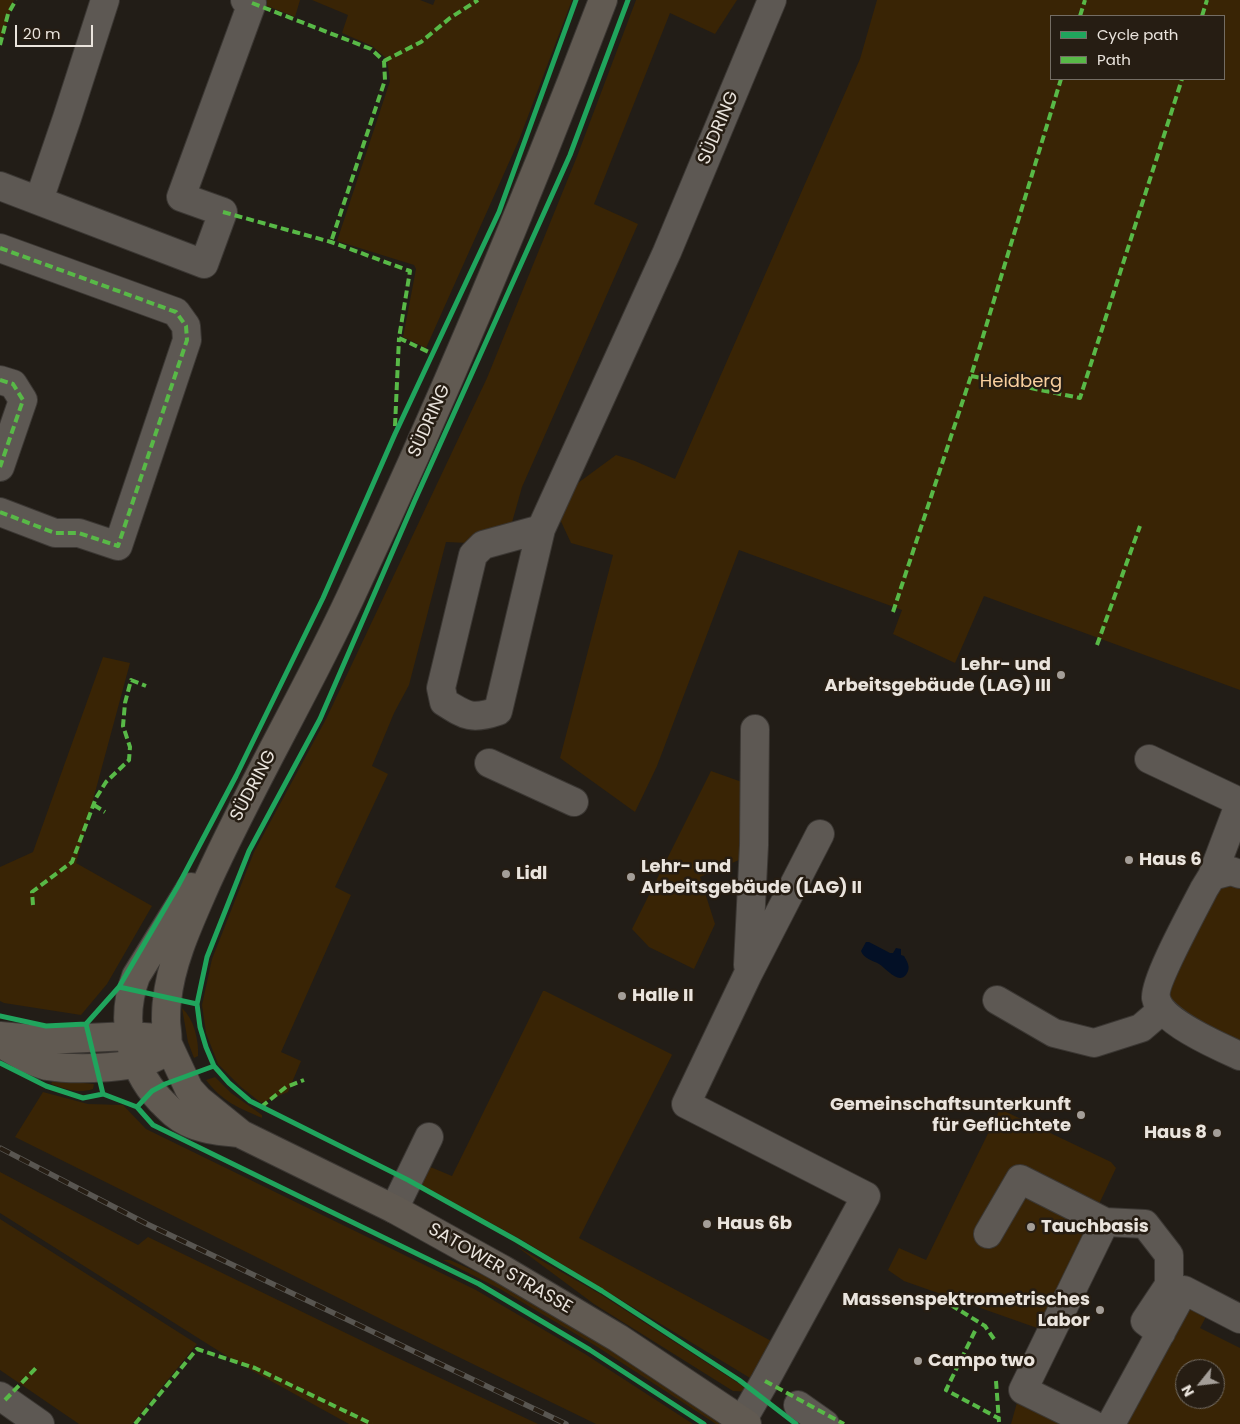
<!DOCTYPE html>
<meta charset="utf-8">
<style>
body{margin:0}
#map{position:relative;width:1240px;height:1424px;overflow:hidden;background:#221d17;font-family:Poppins,sans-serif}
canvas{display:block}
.legend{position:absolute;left:1050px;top:15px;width:175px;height:65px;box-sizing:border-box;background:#261d13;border:1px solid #746d64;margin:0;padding:6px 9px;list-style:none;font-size:15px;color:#eae4dd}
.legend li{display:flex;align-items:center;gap:10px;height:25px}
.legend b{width:25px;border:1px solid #746d64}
.north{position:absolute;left:1175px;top:1359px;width:50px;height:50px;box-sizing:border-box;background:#261d13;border:1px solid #746d64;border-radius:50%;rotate:241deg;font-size:14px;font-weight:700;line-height:20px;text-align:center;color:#eae4dd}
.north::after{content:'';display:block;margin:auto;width:18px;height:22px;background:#a49e98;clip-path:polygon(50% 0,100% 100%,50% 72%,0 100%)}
.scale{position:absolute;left:15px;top:25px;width:78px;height:22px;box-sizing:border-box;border:2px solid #eae4dd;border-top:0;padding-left:6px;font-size:15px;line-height:18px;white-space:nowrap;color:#eae4dd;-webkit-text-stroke:4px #261d13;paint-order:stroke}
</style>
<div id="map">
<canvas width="1240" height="1424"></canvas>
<ul class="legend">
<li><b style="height:6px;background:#20a55d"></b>Cycle path</li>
<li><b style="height:6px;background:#58b947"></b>Path</li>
</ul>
<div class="north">N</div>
<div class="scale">20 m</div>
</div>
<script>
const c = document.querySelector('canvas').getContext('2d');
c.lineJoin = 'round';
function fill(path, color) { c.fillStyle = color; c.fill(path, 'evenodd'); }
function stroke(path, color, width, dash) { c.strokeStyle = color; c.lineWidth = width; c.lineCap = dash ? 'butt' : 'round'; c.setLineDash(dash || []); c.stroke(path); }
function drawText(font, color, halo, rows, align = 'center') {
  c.font = font + ' Poppins,sans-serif'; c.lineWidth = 5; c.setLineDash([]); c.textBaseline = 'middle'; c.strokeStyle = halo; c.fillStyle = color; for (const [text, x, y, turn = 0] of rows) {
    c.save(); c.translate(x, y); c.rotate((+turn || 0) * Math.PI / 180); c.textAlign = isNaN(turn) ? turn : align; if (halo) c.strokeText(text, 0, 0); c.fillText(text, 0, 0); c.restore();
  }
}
fill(new Path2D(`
 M0,0H14L0,44Z
 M252,0H300L295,17Z
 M312,0H420L433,5L435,0H572L519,140L426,348L403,337L416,269L414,265L337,241L390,81L387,59L372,46L342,33L348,15Z
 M636,0H737L715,34L670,13L594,204L638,224L522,487L511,526L469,543L446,542L409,685L394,713L372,766L388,774L335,887L351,895L281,1052L301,1061L288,1092L261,1103L241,1087L218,1064L206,1033L202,1005L212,959L254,852L326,719L487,378L576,159Z
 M877,0H1240V690L984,596L955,663L893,634L902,610L739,550L657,766L635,812L560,758L613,555L571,543L552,502L616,455L635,461L675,479L860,59ZM1051,16H1224V79H1051Z
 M103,657L130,663L76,863L152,906L107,984L81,1015L4,1003L0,1001V867L33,852Z
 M711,771L756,787L754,845L739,860L700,877L715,924L694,969L649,947L632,929Z
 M1230,884H1240V1044L1178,1014L1169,999V988L1216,892L1222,886Z
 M543,991H545L671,1054L672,1055L579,1238L775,1343L755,1381L522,1240L420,1184L428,1166L452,1176Z
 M182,1008C194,1019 199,1040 198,1056L194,1058L188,1042Z
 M215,1077L231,1093L262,1115V1118C237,1107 223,1102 206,1080Z
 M53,1080L94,1084L93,1089C78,1094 65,1089 51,1084Z
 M43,1092L88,1104L123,1105L146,1129L476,1290L585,1354L693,1424H596L397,1327L15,1137Z
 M1000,1109L1111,1162L1116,1168L1040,1329L904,1281L888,1270L899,1248L926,1260Z
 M0,1172L138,1245L148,1237L385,1352L538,1424H349L233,1360L0,1213Z
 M0,1219L197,1344L132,1424H79L0,1370Z
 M516,1246L600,1294L752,1392L733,1391L594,1304Z
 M443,1260H450L501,1283L597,1341L729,1424H716L596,1346L500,1289Z
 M1193,1309L1207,1315L1200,1328L1240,1348V1424H1119L1177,1316ZM1185,1369H1215V1399H1185Z
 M1018,1399L1071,1424H1011Z`), '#392405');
fill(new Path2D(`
 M866,942H869L890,953H893L896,948L901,949V955L904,956C907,961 910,966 908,971C901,988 887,969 879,964C872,960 864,959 861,951Z`), '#031026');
const minor = new Path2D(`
 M0,186L204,264L223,212L181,197L252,3L245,0
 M39,200L67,118L105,0
 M0,248L176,312L186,326L187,340L118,546L79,533H55L0,512
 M0,380L13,384L23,400L0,467
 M541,529L483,545L473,555L441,688L444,702C466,716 472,720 498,711L541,529L667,252L772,0
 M1149,759L1240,802
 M489,763L574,802
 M1240,802L1212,876L1204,889C1195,907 1153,983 1156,998C1160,1021 1220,1047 1240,1056
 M1212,876L1231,871L1240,874
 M748,965L754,845L755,729
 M997,1000L1054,1033L1094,1043L1141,1028L1162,1010
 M394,1209L429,1137
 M988,1234L1020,1179L1105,1222L1145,1224L1169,1255V1285L1145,1321L1161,1333
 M0,1396L40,1424
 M798,1405L825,1424
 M742,1421L765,1381L866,1196L686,1104L748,974L820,834
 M1092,1424L1023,1390L1105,1222
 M1111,1424L1184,1290L1240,1319`);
const major = new Path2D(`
 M191,887L136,976C120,1018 129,1067 160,1100C168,1108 176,1117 187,1122C203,1130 221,1131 239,1133
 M0,1036L45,1040L129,1036L158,1038L168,1044L189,1089L199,1100L241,1134L394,1209L502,1269L618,1338L747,1424
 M0,1043C15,1052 30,1062 47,1066C71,1070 147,1070 163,1052C171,1043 166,1031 166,1020C166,1014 166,1007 167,1001C171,960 191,919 207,882C251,785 305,694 350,598C442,402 526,202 603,0`);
stroke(minor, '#3b3733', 30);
stroke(major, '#3b3733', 30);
stroke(minor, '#5d5853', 28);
stroke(major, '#615a52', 28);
const rail = new Path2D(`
 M0,1148L147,1224L566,1424`);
stroke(rail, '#595651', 5.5);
stroke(rail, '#261d13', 4, [11]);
stroke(new Path2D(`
 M252,3L371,49L384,61L385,80L331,242
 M1080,16L1085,0
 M1202,16L1207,0
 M0,45L8,14L16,0
 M384,61L421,42L450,18L478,0
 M223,212L331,242L410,271L399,338L433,354
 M0,248L176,312L186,326L187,340L118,546L79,533H55L0,512
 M971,376L1080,398L1182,79
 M0,380L13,384L23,400L0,467
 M395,426L399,338
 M893,612L971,376L1061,79
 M1097,645L1140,526
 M94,805L105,812
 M33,905L32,892L72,862L96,798L106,782L129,760L130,747L123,726L125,703L131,680L146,686
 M261,1107L286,1087L304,1080
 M951,1305L985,1326L994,1339
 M975,1331L946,1390L1000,1419
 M765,1381L844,1424
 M996,1381L999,1422
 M5,1400L38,1366
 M135,1424L197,1349L255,1368L372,1424`), '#58b947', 4, [8, 4]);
stroke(new Path2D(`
 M628,0L570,155L415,500L320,719L249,851L207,957L197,1004L200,1027L206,1047L214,1066L229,1083L250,1101L408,1180L516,1240L602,1291L739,1380L796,1424
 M119,987L197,1004
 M0,1016L46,1026L86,1024L119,987L178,886L236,776L323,598L395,434L499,212L576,0
 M86,1024L103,1094
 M0,1063L46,1086L83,1098L103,1094L137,1107L153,1125L479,1284L590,1350L704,1424
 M137,1107L152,1091L165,1084L214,1066`), '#20a55d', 5);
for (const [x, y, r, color] of [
 [1061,675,5,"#a49e98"],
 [1129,860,5,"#a49e98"],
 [506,874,5,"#a49e98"],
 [631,877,5,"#a49e98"],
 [622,996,5,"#a49e98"],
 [1081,1115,5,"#a49e98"],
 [1217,1133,5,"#a49e98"],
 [707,1224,5,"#a49e98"],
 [1031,1227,5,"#a49e98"],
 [1100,1310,5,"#a49e98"],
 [918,1361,5,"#a49e98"]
]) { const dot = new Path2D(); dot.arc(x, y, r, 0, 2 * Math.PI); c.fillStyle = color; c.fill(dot); stroke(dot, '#261d13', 2); }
drawText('18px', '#eae4dd', '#261d13', [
 ["SÜDRING",719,128,-67],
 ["SÜDRING",430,421,-66],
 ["SÜDRING",254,786,-62],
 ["SATOWER STRASSE",500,1269,30]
]);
drawText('18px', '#f9cf9e', '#261d13', [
 ["Heidberg",1021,382]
]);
drawText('bold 18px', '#eae4dd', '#261d13', [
 ["Lehr- und",1051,665,"right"],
 ["Arbeitsgebäude (LAG) III",1051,686,"right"],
 ["Haus 6",1139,860],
 ["Lehr- und",641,867],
 ["Arbeitsgebäude (LAG) II",641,888],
 ["Lidl",516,874],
 ["Halle II",632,996],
 ["Gemeinschaftsunterkunft",1071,1105,"right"],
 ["für Geflüchtete",1071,1126,"right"],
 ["Haus 8",1207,1133,"right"],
 ["Haus 6b",717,1224],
 ["Tauchbasis",1041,1227],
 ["Massenspektrometrisches",1090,1300,"right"],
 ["Labor",1090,1321,"right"],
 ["Campo two",928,1361]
], 'left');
</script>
